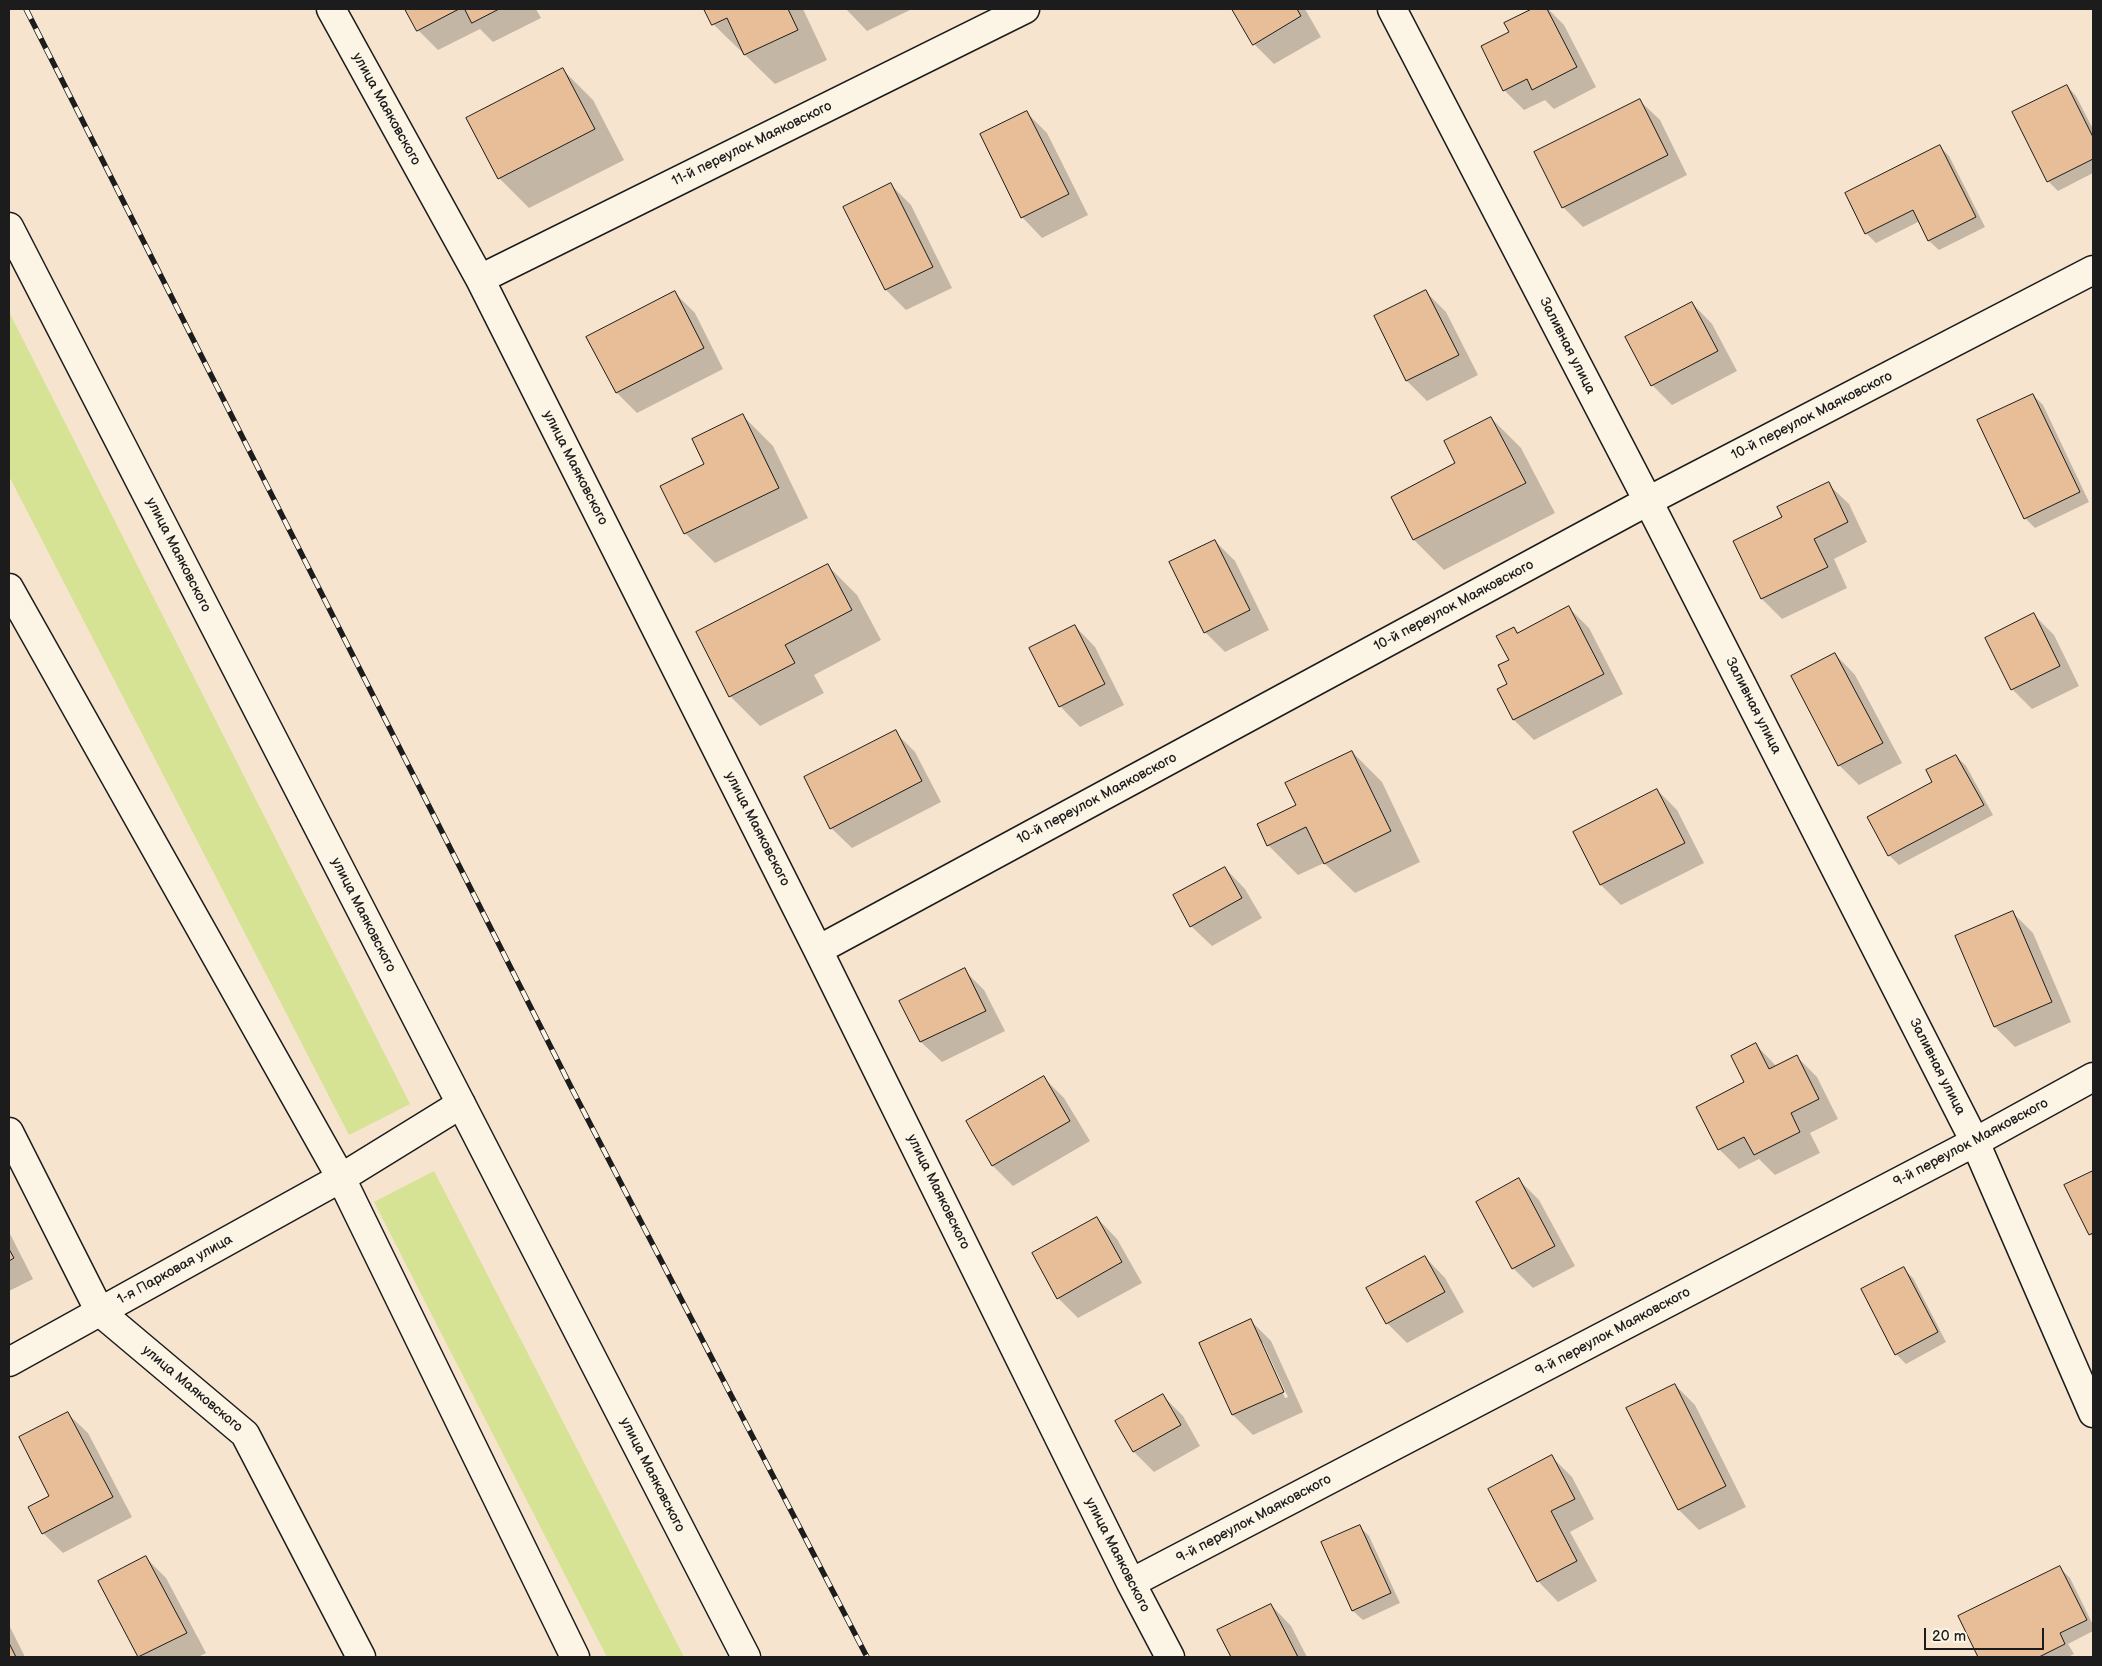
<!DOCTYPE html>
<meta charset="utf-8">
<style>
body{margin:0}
#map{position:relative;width:2102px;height:1666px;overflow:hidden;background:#f6e4ce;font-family:"Balsamiq Sans",sans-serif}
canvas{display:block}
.frame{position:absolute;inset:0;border:10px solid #1c1c1c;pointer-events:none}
.scale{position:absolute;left:1924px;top:1628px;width:120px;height:22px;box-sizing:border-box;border:2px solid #1c1c1c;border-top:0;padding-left:6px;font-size:15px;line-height:18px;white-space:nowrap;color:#1c1c1c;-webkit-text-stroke:4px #fcf5e5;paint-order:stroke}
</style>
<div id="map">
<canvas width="2102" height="1666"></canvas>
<div class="frame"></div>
<div class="scale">20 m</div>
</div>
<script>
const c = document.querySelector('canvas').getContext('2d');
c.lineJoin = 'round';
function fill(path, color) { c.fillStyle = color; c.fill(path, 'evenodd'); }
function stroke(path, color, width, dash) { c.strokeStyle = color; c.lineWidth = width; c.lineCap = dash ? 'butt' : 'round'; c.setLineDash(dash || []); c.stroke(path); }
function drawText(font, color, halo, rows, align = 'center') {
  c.font = font + ' "Balsamiq Sans",sans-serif'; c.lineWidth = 4; c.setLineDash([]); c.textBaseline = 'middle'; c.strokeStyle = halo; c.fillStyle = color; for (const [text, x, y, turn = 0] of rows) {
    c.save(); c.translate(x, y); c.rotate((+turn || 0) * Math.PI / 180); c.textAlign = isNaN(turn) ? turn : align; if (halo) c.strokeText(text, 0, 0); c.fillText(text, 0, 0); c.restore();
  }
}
fill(new Path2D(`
 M9,312L410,1104L349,1135L9,476Z
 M434,1171L684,1657H607L374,1202Z`), '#d6e294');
fill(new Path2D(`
 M407,9H536L541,18L493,42L480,29L438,50L418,30Z
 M706,9H803L827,60L775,84L713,24Z
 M846,9H912L867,31Z
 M1234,9H1305L1321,37L1274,64L1254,44Z
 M1535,9H1548L1564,25L1596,87L1554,109L1545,100L1524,110L1504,90L1511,33L1506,23Z
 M563,70L593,100L624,160L529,208L499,178Z
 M2067,86L2076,96L2093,129V173L2058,191L2048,181Z
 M1639,100L1660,120L1687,175L1583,227L1563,207Z
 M1027,113L1047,133L1088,215L1042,238L1022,217Z
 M1940,147L1949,156L1985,227L1939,250L1929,241L1920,221L1876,243L1866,233Z
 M891,185L911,205L952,288L906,310L886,290L845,208Z
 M674,292L695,313L723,369L637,413L617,393L588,337Z
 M1426,292L1446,312L1478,375L1427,401L1407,381Z
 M1692,303L1712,324L1737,371L1672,405L1652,385Z
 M2033,395L2043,405L2089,502L2035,528L2025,518Z
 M743,416L773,446L808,518L715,563L685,533L706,465Z
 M1491,418L1521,448L1555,513L1444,570L1414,540L1392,497L1457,463Z
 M1828,484L1849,504L1867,542L1834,559L1847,588L1782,619L1762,599L1735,541L1784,518Z
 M1215,541L1235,561L1269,630L1225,652L1205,632Z
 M827,565L857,595L881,640L814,675L824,693L760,726L730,696Z
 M1569,608L1589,628L1623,694L1534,740L1514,720L1509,685L1514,628L1519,633Z
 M2034,615L2054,635L2079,686L2032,709L2012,689Z
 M1075,626L1095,647L1124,705L1080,727L1060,706Z
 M1835,654L1855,675L1902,763L1859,785L1839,765Z
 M895,732L915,752L941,802L852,848L831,828Z
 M1352,752L1382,782L1420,862L1355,893L1324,863L1298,875L1268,845L1297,805Z
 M1956,756L1966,766L1993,815L1899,865L1889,855Z
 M1657,790L1677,810L1704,863L1621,905L1601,885Z
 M1225,868L1245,889L1262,918L1212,946L1191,926Z
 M2013,913L2033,933L2071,1022L2015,1047L1995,1027Z
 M964,970L984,990L1005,1031L942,1062L921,1042L901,1001Z
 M1756,1045L1777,1067L1796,1056L1817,1077L1838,1119L1810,1133L1820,1153L1775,1175L1759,1159L1739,1169L1719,1149L1746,1083Z
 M1044,1078L1064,1098L1090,1141L1013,1186L993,1166L968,1122Z
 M2093,1172V1238L2066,1186Z
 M1519,1180L1539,1200L1575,1266L1533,1288L1513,1268Z
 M1097,1218L1117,1239L1142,1283L1078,1318L1058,1298Z
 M9,1232L33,1279L9,1291Z
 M1425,1257L1445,1278L1464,1312L1407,1343L1387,1323Z
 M1903,1268L1913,1278L1946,1342L1906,1364L1896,1354Z
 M1251,1321L1271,1341L1303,1412L1253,1435L1233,1415L1201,1343ZM1261,1343H1263L1288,1397L1285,1398Z
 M1675,1385L1695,1405L1746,1507L1699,1530L1679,1510L1628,1408Z
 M1163,1396L1183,1416L1200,1446L1154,1472L1134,1452L1117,1422Z
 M67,1413L88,1433L132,1517L63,1553L43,1533Z
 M1552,1457L1572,1477L1594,1519L1570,1532L1597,1581L1558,1602L1538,1581Z
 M1359,1526L1369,1536L1400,1603L1363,1620L1353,1611L1323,1543Z
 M146,1558L166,1578L206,1653L198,1657H139L100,1582Z
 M2060,1568L2070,1578L2093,1625V1631L2068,1644L2074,1654L2068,1657H1979L1959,1617Z
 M1271,1605L1291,1626L1307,1657H1232L1219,1631Z
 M9,1626L10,1627L25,1657H9Z`), '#0003');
const building = new Path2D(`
 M405,9H459L417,31Z
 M465,9H499L472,23Z
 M704,9H788L798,30L744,55L727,18L712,25Z
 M1232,9H1297L1301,16L1253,45Z
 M1532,9H1547L1577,67L1532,90L1527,79L1503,91L1481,46L1509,32L1504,23Z
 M563,68L595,129L498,179L466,118Z
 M2067,85L2093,137V159L2047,182L2012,112Z
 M1640,99L1668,155L1562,208L1534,152Z
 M1027,111L1069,194L1021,218L980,134Z
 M1940,145L1976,217L1928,241L1913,210L1865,234L1845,193Z
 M891,183L933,267L885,290L843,207Z
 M1426,290L1459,355L1406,381L1374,316Z
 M675,291L704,348L616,393L586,337Z
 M1692,302L1718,351L1651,386L1625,337Z
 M2033,394L2080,492L2024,519L1977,420Z
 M743,414L779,488L684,534L660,486L704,464L692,439Z
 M1491,417L1526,483L1413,540L1391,497L1455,463L1444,441Z
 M1829,482L1848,522L1814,539L1828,567L1761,599L1733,541L1782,517L1777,507Z
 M1215,540L1250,610L1204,633L1169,562Z
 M828,564L852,610L785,645L795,663L729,697L696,632Z
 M1569,606L1604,674L1513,720L1497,689L1507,684L1498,665L1509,660L1496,636L1514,627L1517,633Z
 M2034,613L2060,666L2011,690L1985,638Z
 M1075,625L1105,684L1059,707L1029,648Z
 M1835,653L1883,743L1838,766L1791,676Z
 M896,730L922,781L830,829L804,777Z
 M1352,751L1391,831L1324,864L1306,827L1267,846L1257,824L1296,805L1285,783Z
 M1956,755L1984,805L1888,856L1867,817L1932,782L1926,770Z
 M1657,789L1685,843L1600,885L1573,832Z
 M1225,867L1242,898L1190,927L1173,895Z
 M2013,911L2052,1002L1994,1027L1955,936Z
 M965,968L986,1011L920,1042L899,1001Z
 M1756,1043L1769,1069L1797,1055L1819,1099L1791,1113L1800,1132L1754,1155L1744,1137L1718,1150L1696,1107L1744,1082L1731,1056Z
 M1044,1076L1070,1121L992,1166L966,1121Z
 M2093,1171V1233L2089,1235L2064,1185Z
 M1519,1178L1555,1246L1512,1269L1476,1202Z
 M1097,1217L1122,1262L1057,1299L1032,1253Z
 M9,1249L14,1258L9,1261Z
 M1425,1256L1445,1292L1386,1324L1366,1288Z
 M1904,1267L1938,1332L1895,1355L1861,1289Z
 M1251,1319L1284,1392L1232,1415L1199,1343Z
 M1675,1384L1726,1486L1678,1510L1626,1408Z
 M1163,1394L1181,1425L1133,1452L1115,1421Z
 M68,1412L113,1497L42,1534L28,1507L49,1496L19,1437Z
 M1552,1455L1575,1499L1551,1511L1577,1561L1537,1582L1488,1489Z
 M1360,1525L1391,1593L1352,1611L1321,1542Z
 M146,1556L187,1633L138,1657L98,1581Z
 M2060,1566L2087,1620L2060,1633L2065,1644L2039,1657H1978L1958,1616Z
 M1271,1604L1298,1657H1231L1217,1630Z
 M9,1643L16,1657H9Z`);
fill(building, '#e7be97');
stroke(building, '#1c1c1c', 1);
const minor = new Path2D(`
 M331,9L480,279L818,950L1131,1583L1170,1657
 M1392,9L1648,501L1975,1142L2093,1413
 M480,279L1025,9
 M818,950L1648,501L2093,270
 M9,1132L100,1312L245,1434L361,1657
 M9,1362L341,1178L461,1104
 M1131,1583L1975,1142L2093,1077`);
const major = new Path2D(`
 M9,227L746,1657
 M9,588L341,1178L575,1657`);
stroke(minor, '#1c1c1c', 31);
stroke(major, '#1c1c1c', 31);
stroke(minor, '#fcf5e5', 28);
stroke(major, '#fcf5e5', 28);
const rail = new Path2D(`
 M26,9L572,1089L867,1657`);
stroke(rail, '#1c1c1c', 5.5);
stroke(rail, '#fcf5e5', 4, [11]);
drawText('14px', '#1c1c1c', '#fcf5e5', [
 ["улица Маяковского",386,109,61],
 ["11-й переулок Маяковского",752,144,-26],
 ["Заливная улица",1567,346,63],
 ["10-й переулок Маяковского",1812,416,-27],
 ["улица Маяковского",575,468,63],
 ["улица Маяковского",178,555,63],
 ["10-й переулок Маяковского",1454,606,-28],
 ["Заливная улица",1753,706,63],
 ["10-й переулок Маяковского",1097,799,-28],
 ["улица Маяковского",757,829,63],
 ["улица Маяковского",363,915,63],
 ["Заливная улица",1937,1067,63],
 ["9-й переулок Маяковского",1971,1143,-28],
 ["улица Маяковского",938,1192,64],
 ["1-я Парковая улица",175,1270,-29],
 ["9-й переулок Маяковского",1613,1332,-28],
 ["улица Маяковского",192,1389,40],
 ["улица Маяковского",652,1475,63],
 ["9-й переулок Маяковского",1254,1519,-28],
 ["улица Маяковского",1117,1555,63]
]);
</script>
